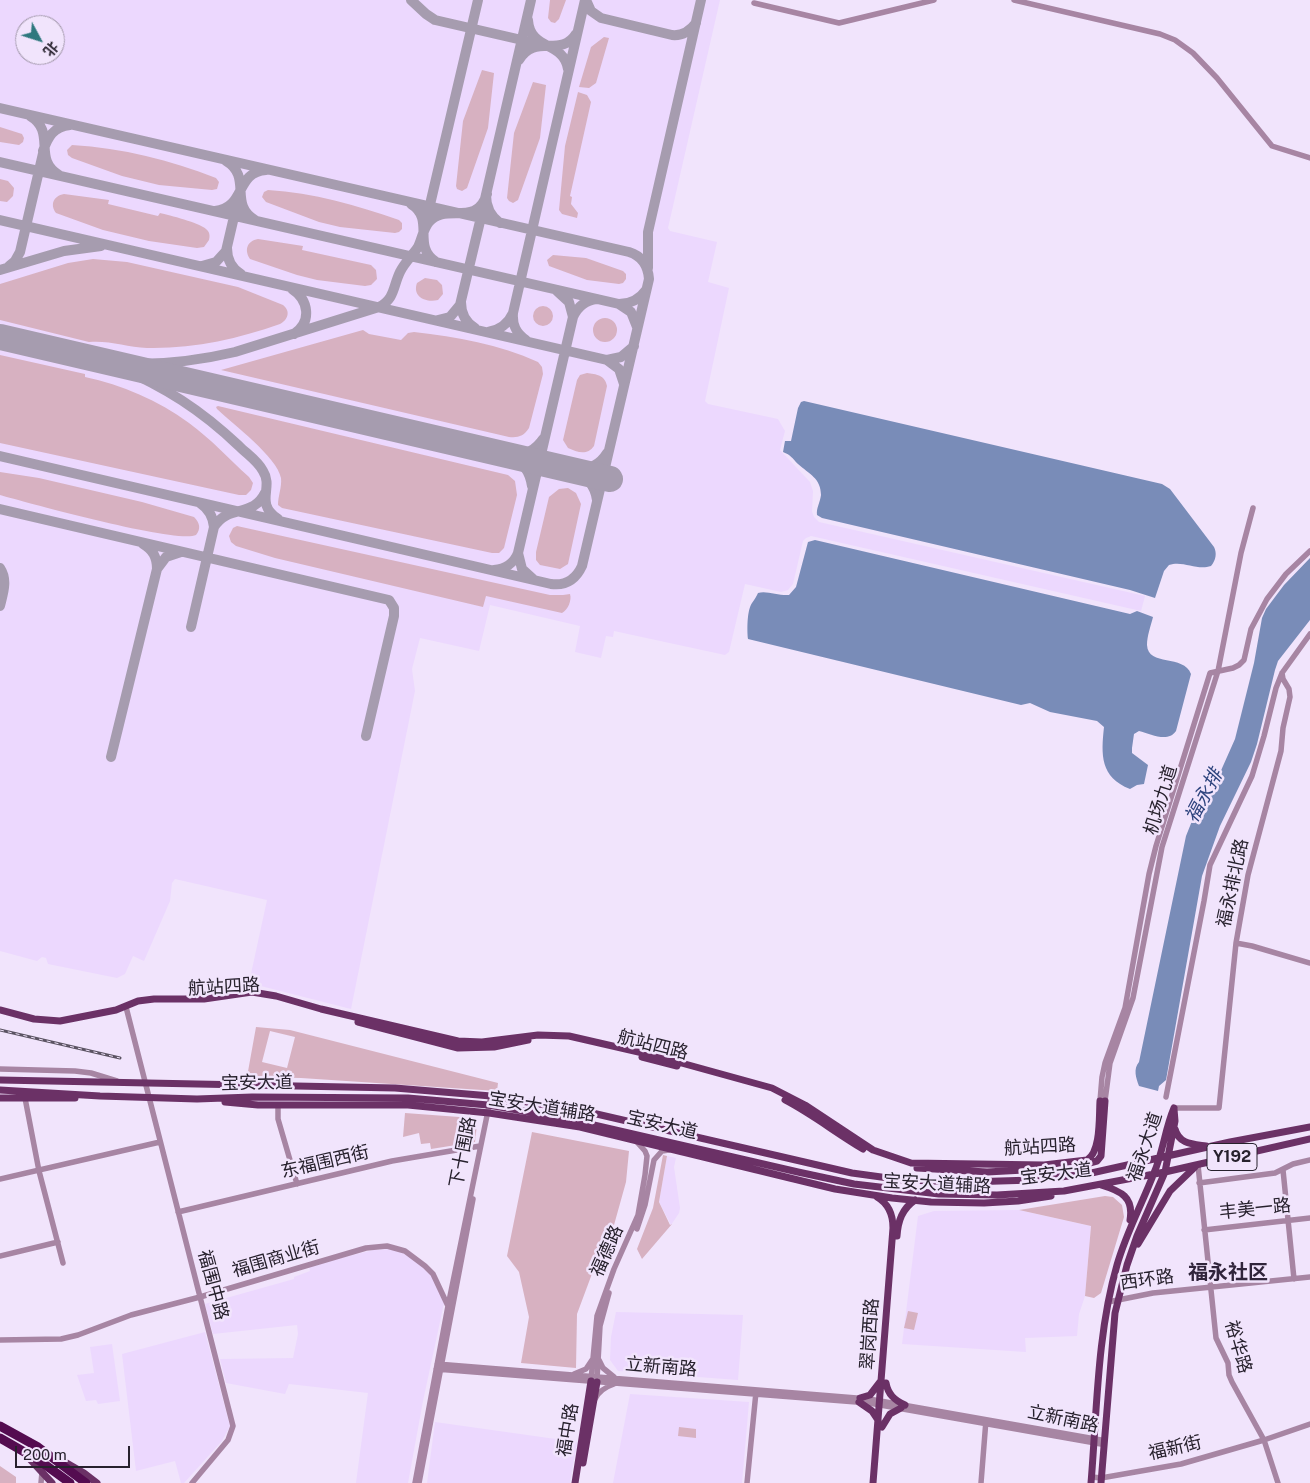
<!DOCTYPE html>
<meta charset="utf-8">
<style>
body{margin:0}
#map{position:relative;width:1310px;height:1483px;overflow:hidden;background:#f1e4fc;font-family:"Public Sans","Noto Sans SC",sans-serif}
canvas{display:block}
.north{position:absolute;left:15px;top:15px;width:50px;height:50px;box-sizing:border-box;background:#f1e4fc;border:1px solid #a096a9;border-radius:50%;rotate:130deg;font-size:14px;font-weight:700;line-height:20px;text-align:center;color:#27212d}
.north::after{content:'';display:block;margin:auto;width:18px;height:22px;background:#2f787e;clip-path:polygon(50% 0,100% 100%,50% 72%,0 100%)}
.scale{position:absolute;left:15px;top:1446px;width:115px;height:22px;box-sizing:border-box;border:2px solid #27212d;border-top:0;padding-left:6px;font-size:15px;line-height:18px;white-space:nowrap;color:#27212d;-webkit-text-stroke:4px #f1e4fc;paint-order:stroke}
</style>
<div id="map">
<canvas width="1310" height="1483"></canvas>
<div class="north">北</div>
<div class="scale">200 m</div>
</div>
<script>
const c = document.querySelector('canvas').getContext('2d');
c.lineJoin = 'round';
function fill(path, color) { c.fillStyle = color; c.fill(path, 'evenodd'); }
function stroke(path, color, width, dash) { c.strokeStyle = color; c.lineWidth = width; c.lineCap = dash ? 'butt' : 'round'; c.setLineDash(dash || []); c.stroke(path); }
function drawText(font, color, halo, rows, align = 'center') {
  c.font = font + ' "Public Sans","Noto Sans SC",sans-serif'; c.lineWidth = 5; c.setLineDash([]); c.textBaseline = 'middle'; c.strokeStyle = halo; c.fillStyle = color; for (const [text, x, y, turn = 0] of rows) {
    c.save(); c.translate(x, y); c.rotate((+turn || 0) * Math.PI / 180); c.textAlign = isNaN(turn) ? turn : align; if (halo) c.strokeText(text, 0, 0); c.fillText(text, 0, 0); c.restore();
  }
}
fill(new Path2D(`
 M0,0H720L668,228L670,231L717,242L708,282L729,288L705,401L708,404L778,419L785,431L780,450L810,482L813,491L812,512L814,517L819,522L1145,596L1141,611L811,536L806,538L803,541L793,584L788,590L781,592L745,584L729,652L725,655L614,631L613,637L606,636L601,658L575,652L580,626L490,605L479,651L420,638L412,669L415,691L351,1009L249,983L267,900L175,879L172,883L170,901L144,961L133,956L125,974L117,978L48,964L46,958L42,957L37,961L0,951ZM25,25H55V55H25Z
 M667,1156L676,1158L674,1167L680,1208L679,1213L671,1225L659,1202Z
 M1019,1210L1091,1226L1085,1296L1079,1314L1077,1336L1025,1338L1026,1352L902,1344L918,1216L934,1211Z
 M390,1249L403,1253L418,1262L432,1277L444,1303L423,1401L408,1483H356L368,1393L289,1384L285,1394L226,1383L220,1359L293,1358L298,1334L297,1325L213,1334L205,1304L294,1279V1277L310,1271L309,1266L373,1250Z
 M616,1312L743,1315L738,1380L618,1371L610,1360L611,1337Z
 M205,1332L230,1426L222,1441L184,1483H181L175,1461L136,1471L122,1354Z
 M112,1344L120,1401L98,1404L96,1400L86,1401L77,1375L94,1373L90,1347Z
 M630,1394L749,1402L742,1483H613Z
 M435,1422L577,1442L570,1483H427Z`), '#ecd8fe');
fill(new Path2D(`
 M550,0H566L559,19L555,23L551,22L548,18Z
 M604,37L609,38L596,83L589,88L579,87L591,47Z
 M482,70L494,73L488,128L467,188L462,191L457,189L456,186L463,121Z
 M533,82L546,85L540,138L518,200L513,203L509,201L507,198L514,133Z
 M578,92L587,95L591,102L570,196L572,197L571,204L578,213L577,218L562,214L559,210L565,146Z
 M0,127L22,134L24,138L23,142L19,145L0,142Z
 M72,145C123,148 170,160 216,178L219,182L217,189L212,190L159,185L122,176L72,158L68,155L67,150Z
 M0,179L8,181L14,188L13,196L7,202L0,201Z
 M268,190C314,193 356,205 399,220L402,223V229L399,232L395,233L340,227L319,222L266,202L262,197L264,192Z
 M64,194L109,200L108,204L158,216L160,213C169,215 200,223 206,229C210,232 210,236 209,240L204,247L197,248L149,241L103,230L56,213C50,205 53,196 64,194Z
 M258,239L303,246L302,250L371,265L376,270L377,279L371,285L365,286L317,280L297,275L250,259C244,250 247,241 258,239Z
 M553,255L586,258L623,271L626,274V279L623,283L619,284L587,280L549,266L547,260Z
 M93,259L127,262L238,287L283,305C291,311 288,320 280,324C237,339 193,349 147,348C127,347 108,340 89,342L0,320V284L68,263Z
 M425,278L437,280L442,285L443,294L438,300C426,303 412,297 417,283Z
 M533 316a10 10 0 1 1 20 0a10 10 0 1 1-20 0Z
 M593 330a12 12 0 1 1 24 0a12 12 0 1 1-24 0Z
 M363,330L369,334L401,340L408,333L414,332C457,337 499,344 538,362L542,367L543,374L529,428C524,436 518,438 509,437L221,370Z
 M0,355L85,374V377C122,385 158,400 189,423C211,439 229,459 249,477L253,483L251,490L246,495H239L0,443Z
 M587,373C596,374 605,375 607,386L594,446C587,456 577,452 568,448L563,440L577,380L580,375Z
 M218,406L508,475L515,481L517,495L504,548L499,553H492L282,508L278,505C278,496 282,487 281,478C277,457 233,424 217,409L216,407Z
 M0,472L39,478L142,502L194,517C200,523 201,529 196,535C177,544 28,503 0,495Z
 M568,488L576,493L581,504L568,564L560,569L540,565L536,560V552L549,497L559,489Z
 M237,526L550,595H563L570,594C572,600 568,610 562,613L486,596L483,607L275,558L236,546L231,542L229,536L233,528Z
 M256,1027L290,1030L498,1083L497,1091L301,1078L247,1077ZM270,1031L295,1037L287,1068L262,1062Z
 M405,1113L473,1118L477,1124L475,1142L431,1149L430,1143L421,1144L419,1133L403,1137Z
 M532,1132L629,1151L626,1182L614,1225L596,1263L577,1314L576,1368L521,1363L529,1317L519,1272L507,1256Z
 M663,1155L667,1156L659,1202L670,1225L672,1224L642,1259L637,1249L653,1208Z
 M1105,1196L1113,1197L1122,1205L1124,1217L1101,1293L1094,1298L1085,1296L1091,1226L1019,1210Z
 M908,1311L918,1313L914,1330L904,1328Z
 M679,1427L696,1429V1438L678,1436Z
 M0,1466L16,1477V1483H0Z`), '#d7b1c1');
fill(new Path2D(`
 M804,401L1162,484L1170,489L1214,547C1217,553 1216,560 1211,566C1197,571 1183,560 1169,565L1164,571L1155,598L1130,590L822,518L817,515C816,508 820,503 821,495C821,478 809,474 798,464C792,458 791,455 783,452L785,441H791L798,408L801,402Z
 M815,540L1130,614L1137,611L1153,617C1151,625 1147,636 1147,645C1148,667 1184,654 1191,674L1176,731C1168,743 1151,734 1139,731L1134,734L1132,748V753L1148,765L1144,784L1137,785L1130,789C1100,777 1101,755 1104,727L1097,721L1050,712L1030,703L1021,705L748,639C747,630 747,610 752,603C755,599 756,597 758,593C766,590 779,596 789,595L796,587L808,542Z
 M1310,558V620L1278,661L1275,670L1257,744L1251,762L1220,826L1202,876L1166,1080L1159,1086L1158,1091L1139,1086C1136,1078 1133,1069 1139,1062L1186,836L1196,811L1215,784L1235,739L1254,663L1262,618L1266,609L1284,585Z`), '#798cb8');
stroke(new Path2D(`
 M411,0L426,14L435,20L548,46
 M586,0L591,11L601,18L672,35C682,36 690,31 696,23
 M528,20C530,51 564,41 568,69
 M519,60C535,33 561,58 576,34
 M0,108L629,252C642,256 648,266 649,279L582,566C576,579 566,586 551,584L0,456
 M30,116C57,132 32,159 59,175
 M43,151C48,137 53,127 70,125
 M226,161C253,177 228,204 255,220
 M0,162L619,304C630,304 639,300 646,290
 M486,195C486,207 490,216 500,223
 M485,199L531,0
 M411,204C436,220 411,245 436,262
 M215,211C246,208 235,172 266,170
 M428,213L478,0
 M0,220L607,360L619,369L624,384
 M227,248C227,260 231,268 241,274
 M9,266L15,261L20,252L45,145
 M202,266L216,262L226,251L240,191
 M648,268V232L701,0
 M0,270L64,251L101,246
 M292,289C309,300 312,322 294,334
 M557,291L569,302L573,317
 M461,302C461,313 465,322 475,328
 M619,304L631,312L637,327
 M513,313C512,325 516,333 526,340
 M438,320L450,317L460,305L482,213
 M488,332C500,330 508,324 513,313L585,0
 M607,360L621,357L634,346
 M109,363C152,366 193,362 235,352L379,307C395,299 393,286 400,272C404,263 413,255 418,247C422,239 423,229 429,222C446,202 476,228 487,194
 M117,366C166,388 200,409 239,446C247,454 258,461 263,471C274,488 254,503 278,519
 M506,454C521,457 534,452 543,439
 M509,456C523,461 530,472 532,486
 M570,469C585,471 599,466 607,453
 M573,470C587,476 595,485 597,500
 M0,509L389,600L394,608V616L366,736
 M214,527C228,504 253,518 265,493
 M518,553L522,569L533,579
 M0,568C8,580 3,593 0,606
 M157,569L166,557L181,552
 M494,570C505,569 514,563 518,553L573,317C578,306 586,300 597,299
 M191,627L214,527C213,516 209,509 200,503
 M111,757L157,569C157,557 153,550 143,544`), '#a69caf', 10);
stroke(new Path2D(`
 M0,337L610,479`), '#a69caf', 26);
stroke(new Path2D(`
 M1014,0L1160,34L1175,40L1193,53L1217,78L1272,146L1310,158
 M754,3L839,23L934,0
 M1236,943L1252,946L1310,963
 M126,1007L233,1426L228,1440L192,1483
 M0,1069L75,1071L91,1073L117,1081
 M1166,1097L1204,901L1210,865L1252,776L1264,736L1276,688L1282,673L1310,634
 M25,1098L39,1171L63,1263
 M1100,1101L1102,1077L1105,1063L1125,1008L1149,874L1156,846L1210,673L1233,668L1239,665L1244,660L1251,629L1267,599L1286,574L1310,551
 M1105,1101L1110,1063L1133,998L1162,847L1218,671L1241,553L1253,508
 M278,1105V1119L297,1184
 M1174,1108H1219L1236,943L1248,875L1281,751L1283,728L1290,697L1289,689L1283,679L1282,673
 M1198,1165L1216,1338L1228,1363L1229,1375L1232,1382L1264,1440L1278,1483
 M1283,1170L1294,1279
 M0,1179L160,1142
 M1199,1183L1275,1173L1293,1164L1310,1160
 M178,1212L392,1161L480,1146
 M637,1229L645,1205L654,1160L662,1151L669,1150
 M1204,1230L1310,1218
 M0,1256L58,1242
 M1108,1302L1153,1293L1310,1277
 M0,1340L61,1339L78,1335L131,1315L200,1297L366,1248L387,1246L405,1251L425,1266L433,1274L448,1306
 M599,1360L603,1368L614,1377
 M437,1364L869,1399L1101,1440L1104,1443
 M436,1369L869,1403L1101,1444L1104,1443
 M574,1374L586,1369L592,1360
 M597,1379L600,1326L609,1293
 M591,1380L597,1316L614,1269L638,1215L645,1175L647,1156L645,1151L636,1141
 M595,1399C599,1391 605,1387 614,1384
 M1092,1477L1101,1478L1181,1464L1264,1440L1310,1424
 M41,1483L42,1472
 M415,1483L448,1306L491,1096
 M419,1483L473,1199
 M747,1483L756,1392
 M981,1483L986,1420`), '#a785a3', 5.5);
stroke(new Path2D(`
 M0,1010L34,1019L60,1021L116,1010L138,1001L154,999H204L252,992L276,996L321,1009L458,1041L482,1042L538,1035L569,1036L656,1056L772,1088L805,1105L873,1150L911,1163L1044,1165L1087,1160C1101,1152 1099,1117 1100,1101
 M358,1022L458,1048L494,1047L528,1040
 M642,1057L677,1066
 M0,1080L395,1088L491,1096L588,1112L852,1173L903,1180L967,1182L1033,1180L1087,1174L1230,1142L1310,1127
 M0,1090L100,1096L197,1099L252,1097L408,1098L488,1105L559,1117L798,1172L854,1184L939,1194L997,1195L1064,1191L1165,1172L1310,1139
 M0,1098H75
 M785,1100C812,1114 836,1133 863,1149
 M225,1102L258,1105H408L489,1113L580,1127L835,1189L892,1198L931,1202L984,1203L1018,1201L1051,1196
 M1175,1129C1179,1144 1192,1144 1206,1146
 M1082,1165L1097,1161L1101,1156L1105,1101
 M917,1168L987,1172L1043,1169
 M1101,1185C1121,1191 1134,1197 1130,1220
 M897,1236C898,1221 902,1209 915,1200
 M1138,1244L1170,1191L1195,1167
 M886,1383C888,1394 894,1400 905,1405
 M860,1398L870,1395L880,1382
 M859,1402L872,1411L878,1420
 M882,1427L890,1414L901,1408
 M27,1456L52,1483
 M58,1458L84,1473L97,1483
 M583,1463L597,1382
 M575,1483L591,1381
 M873,1483L893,1228C893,1215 889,1204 877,1197
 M1091,1483C1097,1411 1097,1334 1117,1265C1126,1233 1142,1204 1154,1173C1163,1152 1165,1129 1174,1108
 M1101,1483L1115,1313L1127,1265L1137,1236L1165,1172L1175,1121L1174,1109`), '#6b3166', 7);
stroke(new Path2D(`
 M0,1426L38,1447L86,1483
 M0,1438L40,1461L70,1483`), '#540c50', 9);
const rail = new Path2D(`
 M0,1030L120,1058`);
stroke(rail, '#5b5362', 3);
stroke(rail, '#f1e4fc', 1, [4]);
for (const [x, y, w] of [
 [1232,1157,50]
]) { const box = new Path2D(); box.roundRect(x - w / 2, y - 13.5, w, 27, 4); c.fillStyle = '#f1e4fc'; c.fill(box); stroke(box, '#27212d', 1); }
drawText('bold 16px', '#27212d', null, [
 ["Y192",1232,1157]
]);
drawText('18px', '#27212d', '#f1e4fc', [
 ["机场九道",1161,800,-73],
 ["福永排北路",1233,883,-78],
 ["航站四路",224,987,-3],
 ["航站四路",653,1045,14],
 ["宝安大道",257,1083,-1],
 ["宝安大道辅路",542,1107,9],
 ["宝安大道",662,1125,13],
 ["航站四路",1040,1147,-3],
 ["福永大道",1145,1147,-71],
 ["下十围路",463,1152,-79],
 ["东福围西街",325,1162,-13],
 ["宝安大道",1056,1174,-7],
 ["宝安大道辅路",937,1184,3],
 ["丰美一路",1255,1209,-6],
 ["福德路",607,1251,-66],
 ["福围商业街",276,1259,-16],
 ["西环路",1147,1280,-8],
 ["福围中路",213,1285,75],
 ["翠岗西路",870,1334,-86],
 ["裕华路",1238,1347,74],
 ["立新南路",661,1367,5],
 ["立新南路",1063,1419,12],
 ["福中路",568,1430,-81],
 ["福新街",1175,1448,-13]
]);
drawText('italic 19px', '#2e447e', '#f1e4fc', [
 ["福永排",1204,796,-62]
]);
drawText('bold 20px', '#30243b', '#f1e4fc', [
 ["福永社区",1228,1273]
]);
</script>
